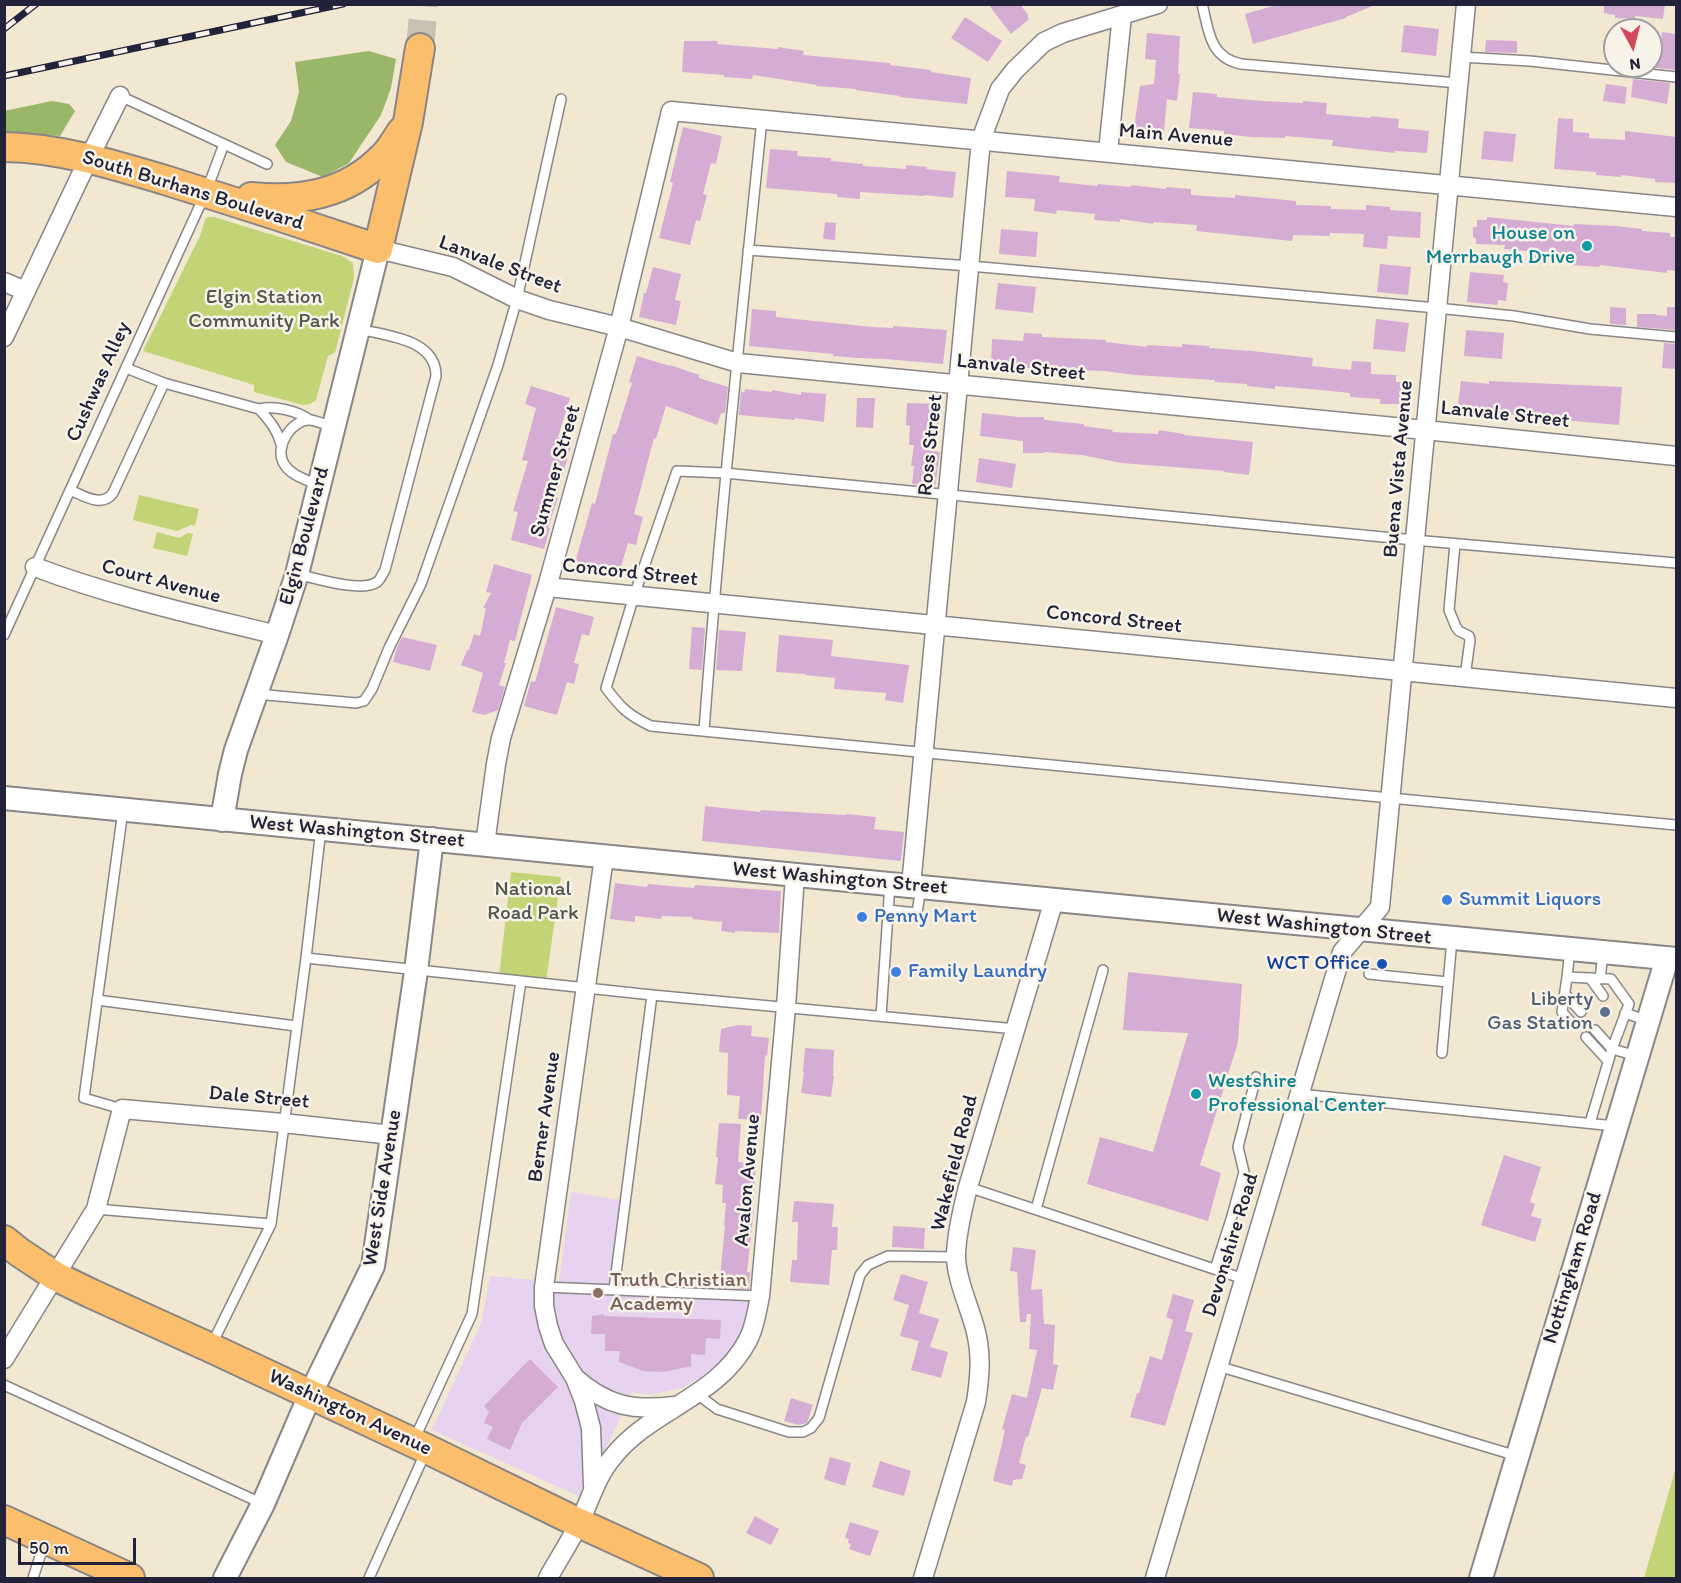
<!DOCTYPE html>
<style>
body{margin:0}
#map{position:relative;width:1681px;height:1583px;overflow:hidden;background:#f2e8d1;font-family:Itim,sans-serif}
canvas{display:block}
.frame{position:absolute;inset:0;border:6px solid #22223b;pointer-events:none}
.north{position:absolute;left:1603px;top:18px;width:60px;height:60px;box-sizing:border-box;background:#f7f3e8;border:2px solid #a29fa3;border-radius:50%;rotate:173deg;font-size:16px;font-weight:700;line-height:24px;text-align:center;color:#22223b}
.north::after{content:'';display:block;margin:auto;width:21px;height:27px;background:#d1495b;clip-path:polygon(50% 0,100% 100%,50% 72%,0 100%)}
.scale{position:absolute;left:18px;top:1538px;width:118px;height:27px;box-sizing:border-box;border:3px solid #22223b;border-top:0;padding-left:8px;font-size:18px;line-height:21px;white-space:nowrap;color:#22223b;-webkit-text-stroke:4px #f7f3e8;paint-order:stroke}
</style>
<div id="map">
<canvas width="1681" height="1583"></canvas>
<div class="frame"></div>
<div class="north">N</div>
<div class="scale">50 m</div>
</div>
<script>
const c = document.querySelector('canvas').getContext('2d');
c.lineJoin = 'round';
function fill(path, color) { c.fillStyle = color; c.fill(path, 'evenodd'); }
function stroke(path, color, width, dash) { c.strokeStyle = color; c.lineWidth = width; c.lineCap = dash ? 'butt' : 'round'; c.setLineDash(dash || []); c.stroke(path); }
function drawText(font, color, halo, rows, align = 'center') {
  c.font = font + ' Itim,sans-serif'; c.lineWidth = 5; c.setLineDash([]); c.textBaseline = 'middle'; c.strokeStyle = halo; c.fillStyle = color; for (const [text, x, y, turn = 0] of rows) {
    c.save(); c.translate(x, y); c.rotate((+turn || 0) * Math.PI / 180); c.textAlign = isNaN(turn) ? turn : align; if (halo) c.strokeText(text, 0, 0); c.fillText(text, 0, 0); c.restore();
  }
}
fill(new Path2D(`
 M571,1192L620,1200L608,1292L749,1299L748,1314L743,1331L734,1345L713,1371L682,1388L650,1395L632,1392L583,1498L432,1430L481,1323L490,1276L559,1282Z`), '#e7d2ef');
fill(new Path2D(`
 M207,217H214L342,256L353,263L354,278L335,353L328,356L316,400L310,404L303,405L254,392V385L143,351L200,236L205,220Z
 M139,495L199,509L195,526L191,525L177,531L133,520Z
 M157,532L179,538L188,533L193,534L187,556L153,548Z
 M511,872L561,877L546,981L499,976Z
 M1676,1467V1578H1644Z`), '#c3d477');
fill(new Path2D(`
 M369,51L396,59L391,88L381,115L349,163L323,177L286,162L275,145L291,121L299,92L295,62Z
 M52,101L69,104L75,111L60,136L5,133L4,111Z`), '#9ab668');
fill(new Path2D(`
 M988,4H1020L1028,15V20L1011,34Z
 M1280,4H1375V5L1346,17V18L1253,44L1245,14Z
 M1604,4H1665L1663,19L1635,16V19L1615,18V15L1604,13Z
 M965,17L1002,41L988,62L951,38Z
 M1404,25L1439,29L1436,56L1401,52Z
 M1662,32L1677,34V70L1638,66H1651V50L1660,51Z
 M1147,33L1180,36L1178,74H1180L1177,101L1167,99L1164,131L1134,128L1140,86L1154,84L1156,60L1145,59Z
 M1486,40L1517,41V53L1485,52Z
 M684,41H718L717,44L778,49V47L804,51L803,55L890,63V65L931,70V72L971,78L967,104L900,97V96L856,90V89L816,86L817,85L753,75L752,79L724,77V75L682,72Z
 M1633,79L1670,83L1667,104L1631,97Z
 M1606,84L1627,87L1625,104L1603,101Z
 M1193,92L1217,94V97L1262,101L1303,103V101L1327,103L1326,114L1371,118V116L1399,119L1398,128L1429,131L1427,153L1395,151V153L1332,146L1333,140L1285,136V138L1251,137L1224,134V131L1189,128Z
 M1558,118L1573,119V132L1589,133V138L1625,140V131L1677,137V183L1655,182V179L1621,175V177L1596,175V172L1554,169Z
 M683,127L722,136L716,164L711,163L703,194L707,195L700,221L696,220L690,245L659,238L673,183L670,182Z
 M1484,131L1516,134L1513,162L1481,159Z
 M770,149L798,151L797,156L831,158V161L863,164V166L906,169V165L927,167L926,169L956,172L953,198L924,195V196L860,192V199L837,197V194L766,188Z
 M1007,171L1060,176L1059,182L1097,186L1098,184L1131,187V185L1166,189V187L1191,189V195L1235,198V195L1296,201V205L1331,206V209L1366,210V205L1390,207V210L1421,212L1420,238L1388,236L1387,249L1363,247L1364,234L1330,233V236L1293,235L1292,241L1196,231L1197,225L1153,222V224L1120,219V222L1094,220L1095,214L1057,210L1056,214L1034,211L1035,199L1005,197Z
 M1487,217L1574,226V224L1616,226L1642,229V231L1670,233V237H1677V271L1667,270V273L1600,265L1599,267L1571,265V262L1534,258L1535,252L1504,249L1505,245L1476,244V239L1473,237V227H1477V220H1487Z
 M825,222L836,223L835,240L823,239Z
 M1001,229L1038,232L1036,257L999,254Z
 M1380,264L1411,267L1408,295L1377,292Z
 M653,267L681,274L675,300L681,301L676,325L639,317L644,293H646Z
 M1470,272L1504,275L1503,282L1508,283L1506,301L1498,300L1497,305L1467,302Z
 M998,283L1036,287L1033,313L995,309Z
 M1610,307L1626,308V325L1610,324Z
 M1667,307H1677V330L1637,327V314H1656V315L1667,316Z
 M752,309L776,311V317L872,327L893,328V326L947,330L943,364L885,359L857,358L833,356V354L749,346Z
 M1376,319L1409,323L1405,352L1373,349Z
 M1466,330L1504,333L1502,359L1464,356Z
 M1024,333L1042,334V337L1106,340V342L1147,347V345L1182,347V344L1209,346V348L1252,351L1313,358L1312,366L1351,370L1352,361L1371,362V374L1396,375V382H1403L1402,404H1380V399L1350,397V393L1320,390L1275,386V389L1247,386V384L1215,382V380L1135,375L1104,371L1076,370V368L1040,367V369L991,365L992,339L1023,341Z
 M1664,343L1677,344V369L1662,368Z
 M637,356L670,366V365L699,375V378L728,387L725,413H721L717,425L666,406L656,439L654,438L634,514L643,517L636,545L628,543L618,576L575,563L592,503L595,504L613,434H616L632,383L629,382Z
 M1461,381L1489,384V381L1622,387L1619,425L1551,419L1552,417L1457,412Z
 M531,386L570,398L558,437L573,440L556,497L558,498L548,528H550L544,549L511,540L518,512L513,511L528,461L522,460L536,408L525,404Z
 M745,389L772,392V390L801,395V392L826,394L824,422L795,418V420L739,415L741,391L744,393Z
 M857,398H875L873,428L856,427Z
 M907,403L940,404L938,431L929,430L927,450L940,452L935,487L912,484L914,466H911L914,445H909L910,426L906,425Z
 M982,413L1018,417H1044V420L1084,424V426L1113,430L1112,432L1158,434L1159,430L1184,434V435L1253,442L1249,475L1224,472L1225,471L1121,463L1082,455L1044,452V453H1023V441L980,436Z
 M979,458L1016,464L1012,488L976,482Z
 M494,564L532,575L515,641L510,640L504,663H506L499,685L505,687L498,710L484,715L472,712L483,673L461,665L467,650H469L474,634L480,636L486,608H483L491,593L486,592Z
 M556,607L594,617L589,636L582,634L574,663L579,664L574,684L567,682L557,715L524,706L531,681L535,682Z
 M692,627L705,628L702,670L689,669Z
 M719,630L746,632L742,671L716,670Z
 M779,635L833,640L831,656L909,665L903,703L885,700L886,693L834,689L835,678L805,675V674L776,672Z
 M402,637L437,645L430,671L393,662L396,650Z
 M705,806L760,812L761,810L846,815V814L876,817L874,829L904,832L901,861L702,841Z
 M615,883L647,887L648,884L694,888L695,885L781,891L779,933L735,931V933L721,931L722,922L692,919L693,917L662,916L661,919L635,916V922L610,919Z
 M1128,972L1242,984L1238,1042L1200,1165L1221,1173L1208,1221L1087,1184L1100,1137L1153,1152L1188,1033L1123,1030Z
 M737,1025L752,1026L751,1036L769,1038L767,1056L765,1055L761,1120L738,1119L740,1096L727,1095L728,1053L719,1052L721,1029Z
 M805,1048L834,1050L833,1076H834L831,1097L801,1093L804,1072H803Z
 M719,1123L741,1124L738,1162L756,1164L753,1208H754L747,1272H750L749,1289L719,1288L725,1225H724L726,1203H722L723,1185L715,1184L718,1157H716Z
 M1504,1155L1541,1167L1530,1202L1535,1204L1531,1216L1542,1219L1535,1242L1481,1225Z
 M794,1201L834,1204L832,1227H838L837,1250H832L829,1285L790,1282L792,1260H797L798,1222H792Z
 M893,1226L925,1228L924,1249L892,1247Z
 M1013,1247L1036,1250L1031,1290L1042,1289L1044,1324L1055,1325L1053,1364L1058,1365L1053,1390L1042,1388L1028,1437L1026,1436L1019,1463L1026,1465L1022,1479L1013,1480L1012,1486L993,1481L1005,1430L1002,1429L1012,1394L1027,1398L1037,1350L1029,1349L1031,1314H1027L1026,1322H1020L1017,1272L1010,1271Z
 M901,1274L928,1282L919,1313L939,1319L930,1347L948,1352L941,1378L911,1370L919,1341L900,1336L909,1305L893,1300Z
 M1173,1294L1194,1300L1185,1331L1193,1333L1165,1426L1130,1417L1137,1393H1139L1150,1356L1162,1360L1173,1320L1166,1317Z
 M604,1314V1316L721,1320L720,1339L706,1338L705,1355L691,1354V1366L664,1372L643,1371L619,1362L620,1351H605V1334H591L592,1316Z
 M530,1359L558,1387L522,1423L510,1450L487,1439L493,1427L484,1423L489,1412L484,1406Z
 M791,1398L813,1405L807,1423L799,1425L784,1421Z
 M830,1457L851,1463L845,1486L824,1479Z
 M880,1461L911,1471L904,1496L872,1487Z
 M755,1516L779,1529L771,1545L746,1533Z
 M850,1522L879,1531L870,1556L849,1549L851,1544L848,1543L849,1539L845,1538Z`), '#d5add4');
stroke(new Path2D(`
 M420,48L424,4`), '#c8c0b3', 28, [28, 14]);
const service = new Path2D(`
 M1202,4C1209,31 1209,57 1241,64L1458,83
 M1461,57L1530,61L1676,77
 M120,96L267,164
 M748,250L970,266L1437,308L1514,316L1590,329L1676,337
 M126,368L164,383L259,409
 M281,444C277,429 269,420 259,409C275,405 297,411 310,420
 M319,485C307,480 289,475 283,462C275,446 292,419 310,420C318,421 326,425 333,427
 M70,490C84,496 102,508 113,493L164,383
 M1455,544L1449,610L1456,627L1459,631L1469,636L1470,640L1465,677
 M1676,563L1414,540L725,473L677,471L634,596L606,688C621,708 628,715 651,726L1390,798L1676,825
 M297,574C315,578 361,593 377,582C380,580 383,573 385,570L436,376C436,339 387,336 359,329
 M4,635L206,192L224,144
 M256,694L356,703L364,701L372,689L389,648L421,584L498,365L517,299L561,99
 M704,731C719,527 741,323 762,119
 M888,910L917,913L921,887
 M306,958L652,995L1016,1029
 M1369,974L1448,982
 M1567,977L1570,950
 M1590,978L1603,996
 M1600,979L1603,953
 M1565,994L1581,1012
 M97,1000L296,1026
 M1625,1013L1648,1021
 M881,1016L890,884
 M1570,1021L1562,1012L1567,977L1611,979L1629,1004L1612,1049L1637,1056
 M1586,1037L1608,1061
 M1442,1053L1452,939
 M1299,1094L1615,1126
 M122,1109L84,1098L123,810
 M1590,1123L1612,1049L1595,1030
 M968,1187L1244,1279
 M96,1209L271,1224
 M1036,1209L1103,970
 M1215,1269L1232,1216L1244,1172L1238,1147L1256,1077
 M544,1287L760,1296
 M614,1289L652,995
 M212,1344L271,1224L306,958L321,829
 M1218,1366L1517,1456
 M4,1385L263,1504
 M697,1394L717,1409L789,1432H803L811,1428L819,1418L860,1275L868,1265L888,1256L956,1257
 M414,1440L472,1314L521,981
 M33,1578L45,1541
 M369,1578L426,1451`);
const minor = new Path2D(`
 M1108,152L1122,15
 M378,249L453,267L517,299L549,310L619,327L738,363L1425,430L1676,456
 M4,282L26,291
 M4,337L89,158L120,96
 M35,567C114,597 196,615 277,635
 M547,587L1676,698
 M485,844L496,764L501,738L547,587L619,327L671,111L1676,207
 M911,886L981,140L1000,89L1015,70L1044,42L1063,33L1158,4
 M4,1359L96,1209L122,1109L283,1123L392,1135
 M575,1378C607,1406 633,1411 674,1406
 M593,1486L591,1428L584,1401L575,1378L554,1344L548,1326L544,1306V1287L604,857
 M548,1578C558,1560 570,1542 579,1523C590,1501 596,1477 612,1458C651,1408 717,1399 748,1340C755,1327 757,1310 760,1296L786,1007L795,875
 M923,1578L976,1402C980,1376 982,1354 975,1328C969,1306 956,1278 956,1256C956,1235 963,1207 968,1187L1054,900
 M1155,1578L1342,952L1380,907L1466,4`);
const tertiary = new Path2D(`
 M4,798C310,828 615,858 920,887C1172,910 1424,937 1676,959
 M222,820L230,774L236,750L277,635L297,574L378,249
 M225,1578L263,1504L310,1395L373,1266L416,971L432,839
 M1481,1578L1667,958`);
const primary = new Path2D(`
 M4,147C60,148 112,164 165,180C236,202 307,225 378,249L408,122L420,48
 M251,197C301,202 347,194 383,157C391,150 396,139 402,131
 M4,1240L19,1252L55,1276L90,1293L211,1348L427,1449L579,1523L699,1578
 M4,1520L130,1578`);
stroke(service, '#8a8586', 12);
stroke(minor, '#8a8586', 21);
stroke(tertiary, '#8a8586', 26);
stroke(primary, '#8a8586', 32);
stroke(service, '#fff', 9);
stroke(minor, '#fff', 18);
stroke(tertiary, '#fff', 22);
stroke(primary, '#fabe6d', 28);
const rail = new Path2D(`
 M4,29L36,4
 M4,76L343,4`);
stroke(rail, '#22223b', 7);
stroke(rail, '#f7f3e8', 4.5, [14]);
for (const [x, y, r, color] of [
 [1587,246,6,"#0f9aa8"],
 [1447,900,6,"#3f7fe0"],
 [862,917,6,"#3f7fe0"],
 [1382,964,6,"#1a4fb4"],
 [896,972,6,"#3f7fe0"],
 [1605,1012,6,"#5c6f8a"],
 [1196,1094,6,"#0f9aa8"],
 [598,1293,6,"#8d6e63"]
]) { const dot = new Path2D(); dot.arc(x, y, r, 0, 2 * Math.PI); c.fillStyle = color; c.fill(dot); stroke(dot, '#f7f3e8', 2); }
drawText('21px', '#22223b', '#f7f3e8', [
 ["Main Avenue",1176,136,5],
 ["South Burhans Boulevard",193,191,17],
 ["Lanvale Street",500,265,21],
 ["Lanvale Street",1021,368,6],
 ["Cushwas Alley",99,382,-66],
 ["Lanvale Street",1505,415,6],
 ["Ross Street",931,445,-84],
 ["Buena Vista Avenue",1399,469,-85],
 ["Summer Street",556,471,-74],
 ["Elgin Boulevard",305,536,-75],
 ["Concord Street",630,573,6],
 ["Court Avenue",161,582,15],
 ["Concord Street",1114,620,6],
 ["West Washington Street",357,832,5],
 ["West Washington Street",840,879,5],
 ["West Washington Street",1324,927,6],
 ["Dale Street",259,1098,5],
 ["Berner Avenue",545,1117,-82],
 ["Wakefield Road",955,1163,-76],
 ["Avalon Avenue",748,1180,-85],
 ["West Side Avenue",383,1188,-81],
 ["Devonshire Road",1231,1245,-73],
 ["Nottingham Road",1573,1268,-73],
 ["Washington Avenue",350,1413,25]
]);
drawText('21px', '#0d838f', '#f7f3e8', [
 ["House on",1575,234],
 ["Merrbaugh Drive",1575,258],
 ["Westshire",1208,1082,"left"],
 ["Professional Center",1208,1106,"left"]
], 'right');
drawText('21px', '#52574d', '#f7f3e8', [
 ["Elgin Station",264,298],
 ["Community Park",264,322],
 ["National",533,890],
 ["Road Park",533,914]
]);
drawText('21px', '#366cbe', '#f7f3e8', [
 ["Summit Liquors",1459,900],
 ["Penny Mart",874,917],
 ["Family Laundry",908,972]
], 'left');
drawText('21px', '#164399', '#f7f3e8', [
 ["WCT Office",1370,964]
], 'right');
drawText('21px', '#4e5e75', '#f7f3e8', [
 ["Liberty",1593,1000],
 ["Gas Station",1593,1024]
], 'right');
drawText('21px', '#785e54', '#f7f3e8', [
 ["Truth Christian",610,1281],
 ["Academy",610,1305]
], 'left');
</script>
